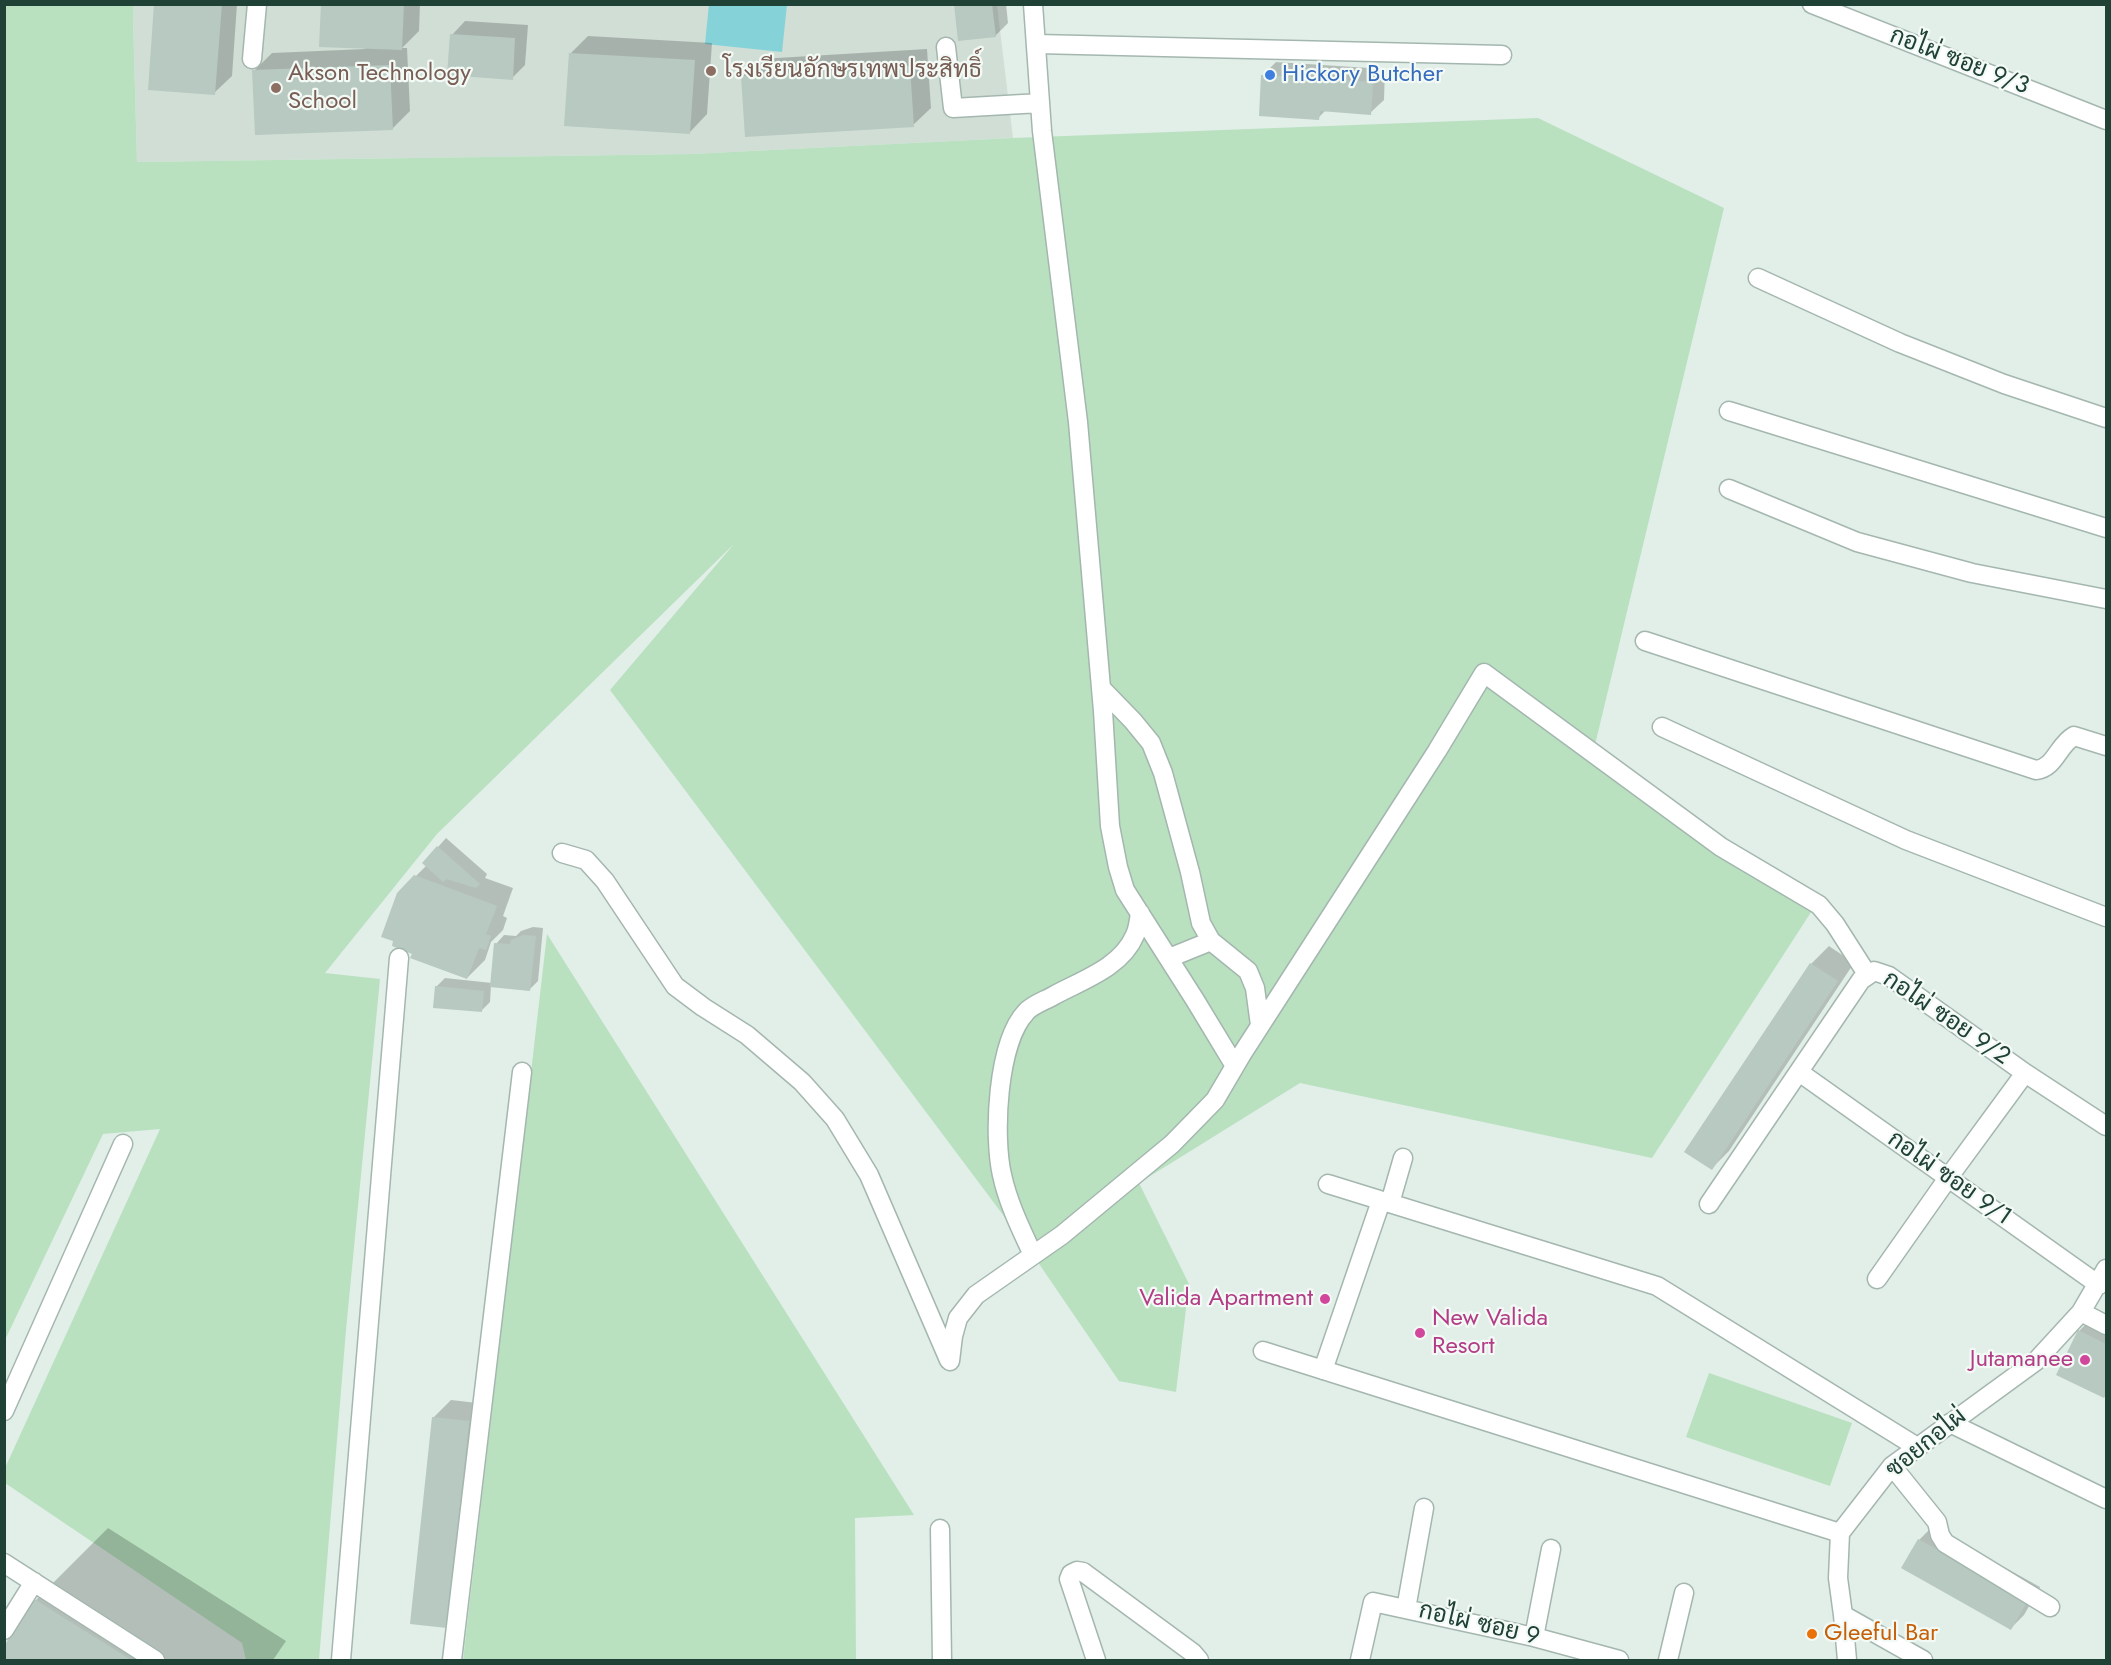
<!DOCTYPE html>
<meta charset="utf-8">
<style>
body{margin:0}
#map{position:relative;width:2111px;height:1665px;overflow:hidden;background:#e2eee8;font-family:Jost,sans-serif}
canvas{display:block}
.frame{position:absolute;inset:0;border:6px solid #204135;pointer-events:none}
</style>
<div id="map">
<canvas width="2111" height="1665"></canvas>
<div class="frame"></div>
</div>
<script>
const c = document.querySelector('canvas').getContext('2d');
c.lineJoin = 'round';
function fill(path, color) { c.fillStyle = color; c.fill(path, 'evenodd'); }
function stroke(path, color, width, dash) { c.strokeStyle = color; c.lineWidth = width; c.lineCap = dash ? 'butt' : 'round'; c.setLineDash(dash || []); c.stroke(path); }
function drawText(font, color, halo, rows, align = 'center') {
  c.font = font + ' Jost,Sarabun,sans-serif'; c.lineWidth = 4.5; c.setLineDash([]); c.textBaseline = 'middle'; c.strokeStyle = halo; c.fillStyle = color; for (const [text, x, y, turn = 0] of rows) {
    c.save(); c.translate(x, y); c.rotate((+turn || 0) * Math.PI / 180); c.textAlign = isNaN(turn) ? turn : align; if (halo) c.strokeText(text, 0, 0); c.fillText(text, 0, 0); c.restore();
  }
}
fill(new Path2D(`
 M134,5H997L1013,138L691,154L137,162L133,18Z`), '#d0ded6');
fill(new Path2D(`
 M5,5H134L133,18L137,162L691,154L1013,138L1538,118L1724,208L1594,749L1815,906L1652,1158L1300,1083L1139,1183L1189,1284L1176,1392L1119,1381L1033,1255L610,690L734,544L437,834L325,973L380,979L346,1330L319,1660H246L242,1643L5,1483V1468L160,1129L103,1134L5,1340Z
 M547,934L914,1515L855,1518L856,1660H463Z
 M1709,1373L1852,1423L1830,1486L1686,1437Z`), '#b9e1c0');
fill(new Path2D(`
 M709,4L787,5L782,52L705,44Z`), '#85d3d8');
fill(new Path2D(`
 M156,4H237L232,76L214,93Z
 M322,4H420L419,31L402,48H407L410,111L392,129L254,71L272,53L365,49V47Z
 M956,4H1006L1008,23L995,36Z
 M465,21L528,25L525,65L512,78L452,35Z
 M588,36L712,43L707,114L690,132L571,53Z
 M927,49L931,108L913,125L742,77L760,59Z
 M1276,62L1385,69L1384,100L1370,113L1326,110L1318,118L1263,75Z
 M446,838L487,874L485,878L513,888L503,916L507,918L503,930L491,942L485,960L467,978L414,953L398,894L427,865L424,863Z
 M533,927L543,928L538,981L530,989L491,985L490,1002L481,1011L436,987L445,978L492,983L496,944L504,935L516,936L521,931Z
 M1829,946L1854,963L1729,1151L1712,1168L1811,964Z
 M2092,1318L2106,1325V1394L2104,1397L2079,1331Z
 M451,1400L486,1404L447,1626L433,1418Z
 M1932,1527L2040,1587L2024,1615L2011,1628L1919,1540Z
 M108,1528L286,1641L273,1660H9L4,1658L36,1600Z`), '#0003');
fill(new Path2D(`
 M154,4H222L215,95L148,90Z
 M321,4H404L402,50L319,47Z
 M954,4H992L996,37L958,41Z
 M450,34L515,38L513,80L447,75Z
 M569,53L695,60L690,134L564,126Z
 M390,65L393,130L255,135L252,70Z
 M910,66L914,127L745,137L741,76Z
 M1261,75L1373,82L1371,115L1320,111L1319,120L1259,116Z
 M437,846L480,884L476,888L447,879L443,882L422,863Z
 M414,875L497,906L486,934L491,936L486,950L479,948L467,979L410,958L412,954L392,946L393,941L381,937L397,893Z
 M523,935L536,936L530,991L490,987L494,943L510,944L511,940Z
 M1810,963L1838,981L1712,1170L1684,1152Z
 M435,986L484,991L482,1012L433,1008Z
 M2078,1330L2106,1344V1394L2104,1398L2056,1375Z
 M432,1417L469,1421L447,1628L410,1624Z
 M1918,1539L2028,1600L2011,1630L1901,1568Z
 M34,1599L131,1660L4,1659V1646Z`), '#b7c9c0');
const minor = new Path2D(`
 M1033,4L1042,131L1078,422L1103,711L1110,826L1118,867L1125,890L1195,1000L1235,1066
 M1812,4L2106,120
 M1037,44L1502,55
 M946,47L953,108L1040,103
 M252,59L257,4
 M1758,278L1900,343L2004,384L2106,418
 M1729,411L2106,528
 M1729,489L1857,542L1972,573L2106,599
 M1645,641L2036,770C2055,768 2058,745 2074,736L2106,746
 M1101,688L1133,721L1151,743L1163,773L1190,872L1201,923L1211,941L1248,971L1255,988L1260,1025
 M1662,727L1906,840L2106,917
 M562,853L586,860L605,881L675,986L703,1007L747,1035L802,1082L835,1119L869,1175L949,1360
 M1169,958L1211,941
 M1799,1072L2099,1285
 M1328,1184L1657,1286L1917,1447
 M1390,1203L1403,1158
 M1709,1204L1861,980L1874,971L1889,976L2025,1073L2106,1126
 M1033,1255C1021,1229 1008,1203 1002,1175C993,1136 997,1043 1026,1012C1032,1005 1044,1001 1053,996C1082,980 1121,968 1135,935C1138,929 1139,920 1140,913
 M1877,1279L1948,1178L2025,1073
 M2081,1312L2106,1325
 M1263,1351L1840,1533
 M950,1361L953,1336L958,1318L976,1295L1062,1235L1172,1144L1215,1100L1242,1054L1437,751L1484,673L1721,847L1819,905L1835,924L1867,974
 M1323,1370L1381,1201
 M4,1411L123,1144
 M1950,1423L2106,1499
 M1892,1466L1937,1522L1940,1535L1945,1543L2050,1607
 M940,1529L942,1660
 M4,1563L155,1660
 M1406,1609L1424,1508
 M1843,1615L1923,1660
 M4,1630L34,1582
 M1534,1637L1551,1549
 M341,1660L399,958
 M452,1660L522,1072
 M1096,1660L1069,1579L1071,1574L1077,1571L1083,1572L1193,1653L1199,1660
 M1360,1660L1373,1602L1534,1637L1619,1660
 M1668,1660L1684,1593
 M1847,1660L1843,1615L1838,1578L1840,1533L1892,1466L2036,1361L2081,1312L2106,1269`);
stroke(minor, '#a4b7af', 21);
stroke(minor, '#fff', 18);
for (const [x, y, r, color] of [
 [711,71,6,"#8d6e63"],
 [1270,75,6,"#3f7fe0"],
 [276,88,6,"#8d6e63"],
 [1325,1299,6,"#d1479c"],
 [1420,1333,6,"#d1479c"],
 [2085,1360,6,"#d1479c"],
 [1812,1634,6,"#e8710a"]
]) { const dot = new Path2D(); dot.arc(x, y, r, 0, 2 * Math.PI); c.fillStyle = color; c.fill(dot); stroke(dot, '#f3faf6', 2); }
drawText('24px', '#204135', '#f3faf6', [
 ["กอไผ่ ซอย 9/3",1959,62,21],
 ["กอไผ่ ซอย 9/2",1946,1019,34],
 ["กอไผ่ ซอย 9/1",1949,1179,35],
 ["ซอยกอไผ่",1927,1444,-39],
 ["กอไผ่ ซอย 9",1479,1625,13]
]);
drawText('24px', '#785e54', '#f3faf6', [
 ["โรงเรียนอักษรเทพประสิทธิ์",723,71],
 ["Akson Technology",288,74],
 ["School",288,102]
], 'left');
drawText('24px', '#366cbe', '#f3faf6', [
 ["Hickory Butcher",1282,75]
], 'left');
drawText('24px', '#b23c85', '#f3faf6', [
 ["Valida Apartment",1313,1299],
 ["New Valida",1432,1319,"left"],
 ["Resort",1432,1347,"left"],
 ["Jutamanee",2073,1360]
], 'right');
drawText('24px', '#c56008', '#f3faf6', [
 ["Gleeful Bar",1824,1634]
], 'left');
</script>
